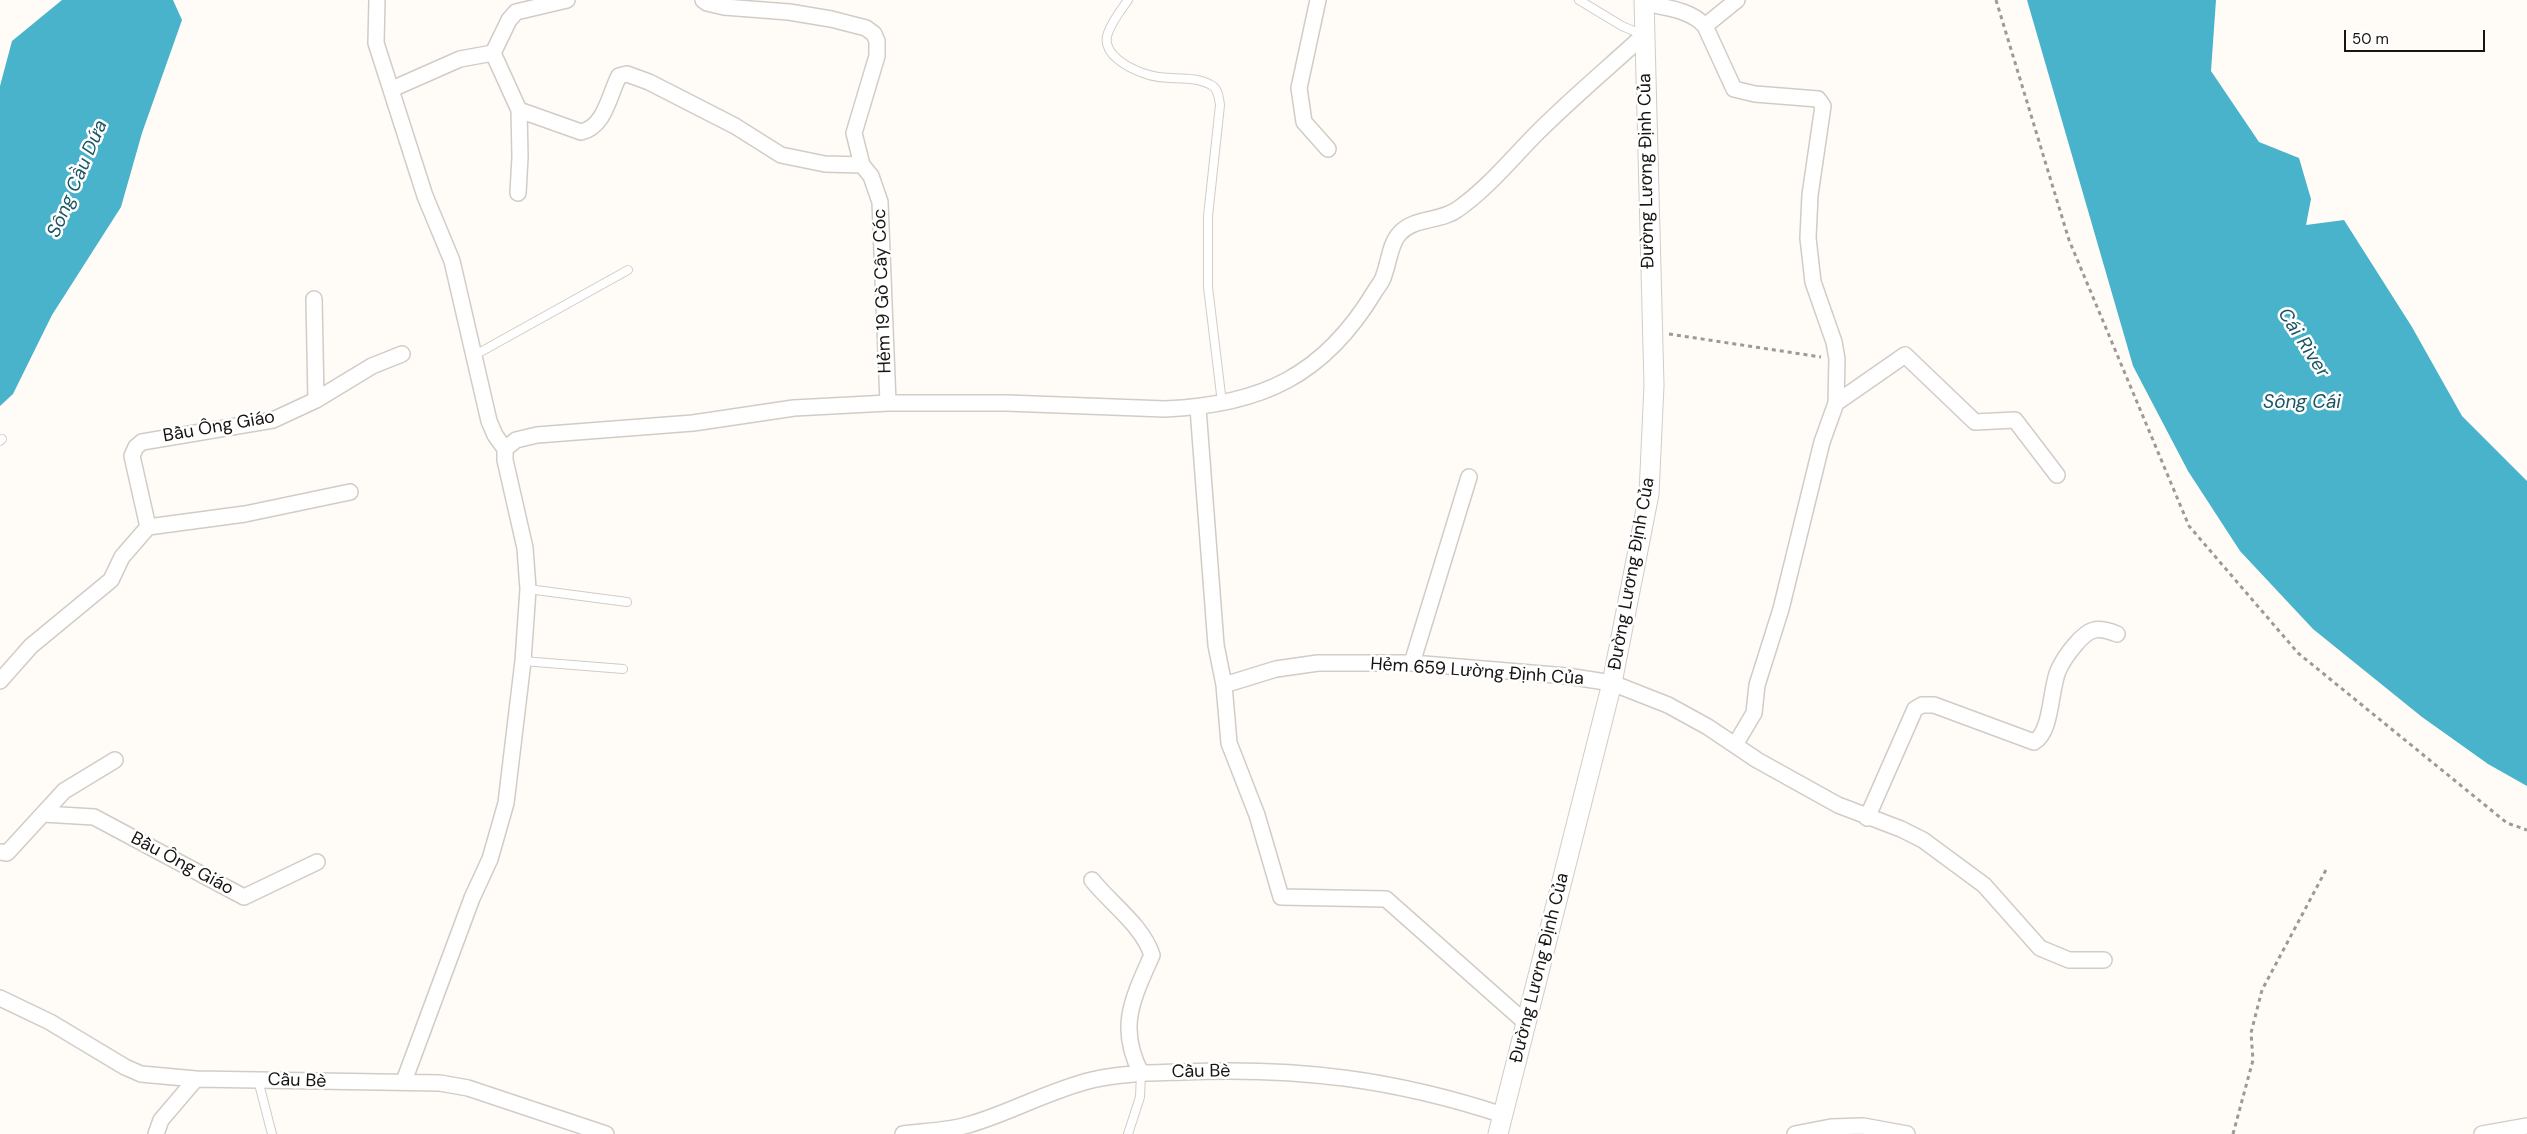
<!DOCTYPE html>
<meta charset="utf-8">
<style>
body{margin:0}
#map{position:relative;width:2527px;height:1134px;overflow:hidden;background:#fffbf7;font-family:"DM Sans",sans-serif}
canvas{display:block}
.scale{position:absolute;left:2344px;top:30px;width:141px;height:22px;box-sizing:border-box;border:2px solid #171412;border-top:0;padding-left:6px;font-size:15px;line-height:18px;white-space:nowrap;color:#171412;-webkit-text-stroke:4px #fff;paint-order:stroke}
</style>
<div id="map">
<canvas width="2527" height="1134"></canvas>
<div class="scale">50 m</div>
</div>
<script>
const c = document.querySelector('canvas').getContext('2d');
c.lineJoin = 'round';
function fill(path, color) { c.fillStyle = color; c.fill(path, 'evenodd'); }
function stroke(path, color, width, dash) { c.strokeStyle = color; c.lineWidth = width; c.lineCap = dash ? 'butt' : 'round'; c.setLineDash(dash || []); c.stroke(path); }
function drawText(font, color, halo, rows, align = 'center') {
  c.font = font + ' "DM Sans",sans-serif'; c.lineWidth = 5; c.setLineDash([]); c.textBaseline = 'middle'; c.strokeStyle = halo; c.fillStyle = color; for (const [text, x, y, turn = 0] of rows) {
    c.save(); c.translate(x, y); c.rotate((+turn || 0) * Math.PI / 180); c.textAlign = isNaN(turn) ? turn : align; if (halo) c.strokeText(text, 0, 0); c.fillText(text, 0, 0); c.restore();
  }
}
fill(new Path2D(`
 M62,0H173L182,20L142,133L121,207L52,315L13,394L0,406V86L12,41Z
 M2027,0H2216L2211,71L2259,142L2299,158L2311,199L2306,225L2344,220L2412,327L2462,416L2527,481V786L2488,764L2422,717L2313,629L2240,551L2188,471L2133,366Z`), '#48b3cb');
const service = new Path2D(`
 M1128,0C1121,10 1112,21 1108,33C1100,54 1130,69 1146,74C1166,82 1192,74 1211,85C1218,88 1219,98 1220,105L1208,216V287L1222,403
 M1579,0L1622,26L1643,35
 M475,355L628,270
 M0,441L2,439
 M528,589L627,602
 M523,661L623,669
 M258,1080L272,1134
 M1128,1134L1140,1097L1141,1073`);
const minor = new Path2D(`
 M377,0L376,43L425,196L452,261L489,421L495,435L505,449
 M703,0L707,3L724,7L789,12L831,19L866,28L874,34L877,41V56L854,133L862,165L871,176L880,202L888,403
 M1318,0L1299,88L1304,122L1328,149
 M1645,3C1665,8 1690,9 1705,26L1734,89L1755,94L1818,99L1823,106L1810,195L1808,238L1813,282L1834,342L1837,359L1836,403L1822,442L1781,609L1757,685L1754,713L1735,745
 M1705,26L1737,0
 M493,53L519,110L520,157L518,193
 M392,89L460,59L493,53L509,20L516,12L567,0
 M519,110L581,132C605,127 609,95 619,76L627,74L649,82L735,126L781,155L825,164L862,165
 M314,299L316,400
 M1836,403L1905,355L1975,422L2015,420L2057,475
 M1198,408L1216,645L1224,685L1229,743L1257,815L1281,897L1386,899L1526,1023
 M148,527L132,456L136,447L142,442L273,420L316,400L372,366L402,354
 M1412,663L1469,477
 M0,681L31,646L111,580L122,557L148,527L245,514L350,492
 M1224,685L1276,669L1318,663H1412L1567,676L1612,683L1668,705L1708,727L1757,760L1838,805L1901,829L1923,840L1984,885L2040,948L2069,960H2104
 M43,814L94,817L244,897L317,862
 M1867,818L1915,709L1922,705H1934L2034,742C2052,732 2050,690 2058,671C2062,662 2068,653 2075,645C2089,628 2097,626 2117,634
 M0,852L7,853L64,791L115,760
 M1092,880C1111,904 1142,925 1152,955C1133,998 1117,1027 1141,1073
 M0,998L50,1022L125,1067L141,1074L196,1079L440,1083L468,1088L606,1134
 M404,1081L472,898L490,859L506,803L523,661L528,589L525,548L505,460V449L516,440L537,435L693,423L794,408L888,403H1007L1165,409C1261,405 1324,376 1375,291C1378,286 1383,281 1384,275C1389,262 1390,243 1400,233C1415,217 1441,222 1458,209C1488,188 1512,158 1537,133C1571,99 1608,68 1644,35
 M156,1134L161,1120L196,1079
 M903,1134C925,1131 949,1131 971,1124C1012,1112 1050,1090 1092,1080C1121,1073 1152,1073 1182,1072C1297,1067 1394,1079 1503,1115
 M1795,1134L1831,1127L1863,1126L1907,1134
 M2482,1134L2527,1126`);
const tertiary = new Path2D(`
 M1498,1134L1612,683L1649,494L1654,385L1644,0`);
stroke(service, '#d2ccc6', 10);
stroke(minor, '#d2ccc6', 18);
stroke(tertiary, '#d2ccc6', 21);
stroke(new Path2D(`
 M1996,0L2069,240L2189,526L2298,653L2507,823L2527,830
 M1669,334L1821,357
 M2233,1134L2253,1060L2251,1033L2262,990L2327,868`), '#9d9a96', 3, [4, 4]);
stroke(service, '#fff', 8);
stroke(minor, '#fff', 15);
stroke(tertiary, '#fff', 19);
drawText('18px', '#171412', '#fff', [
 ["Đường Lương Định Của",1647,171,-91],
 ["Hẻm 19 Gò Cây Cóc",883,291,-92],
 ["Bầu Ông Giáo",219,427,-10],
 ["Đường Lương Định Của",1632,574,-80],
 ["Hẻm 659 Lường Định Của",1477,672,4],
 ["Bầu Ông Giáo",182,864,28],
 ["Đường Lương Định Của",1540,968,-76],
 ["Cầu Bè",1201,1072,-1],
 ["Cầu Bè",297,1081,2]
]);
drawText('italic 19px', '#1a5562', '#fff', [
 ["Sông Cầu Dứa",78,179,-67],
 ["Cái River",2303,343,57],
 ["Sông Cái",2302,403]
]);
</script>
